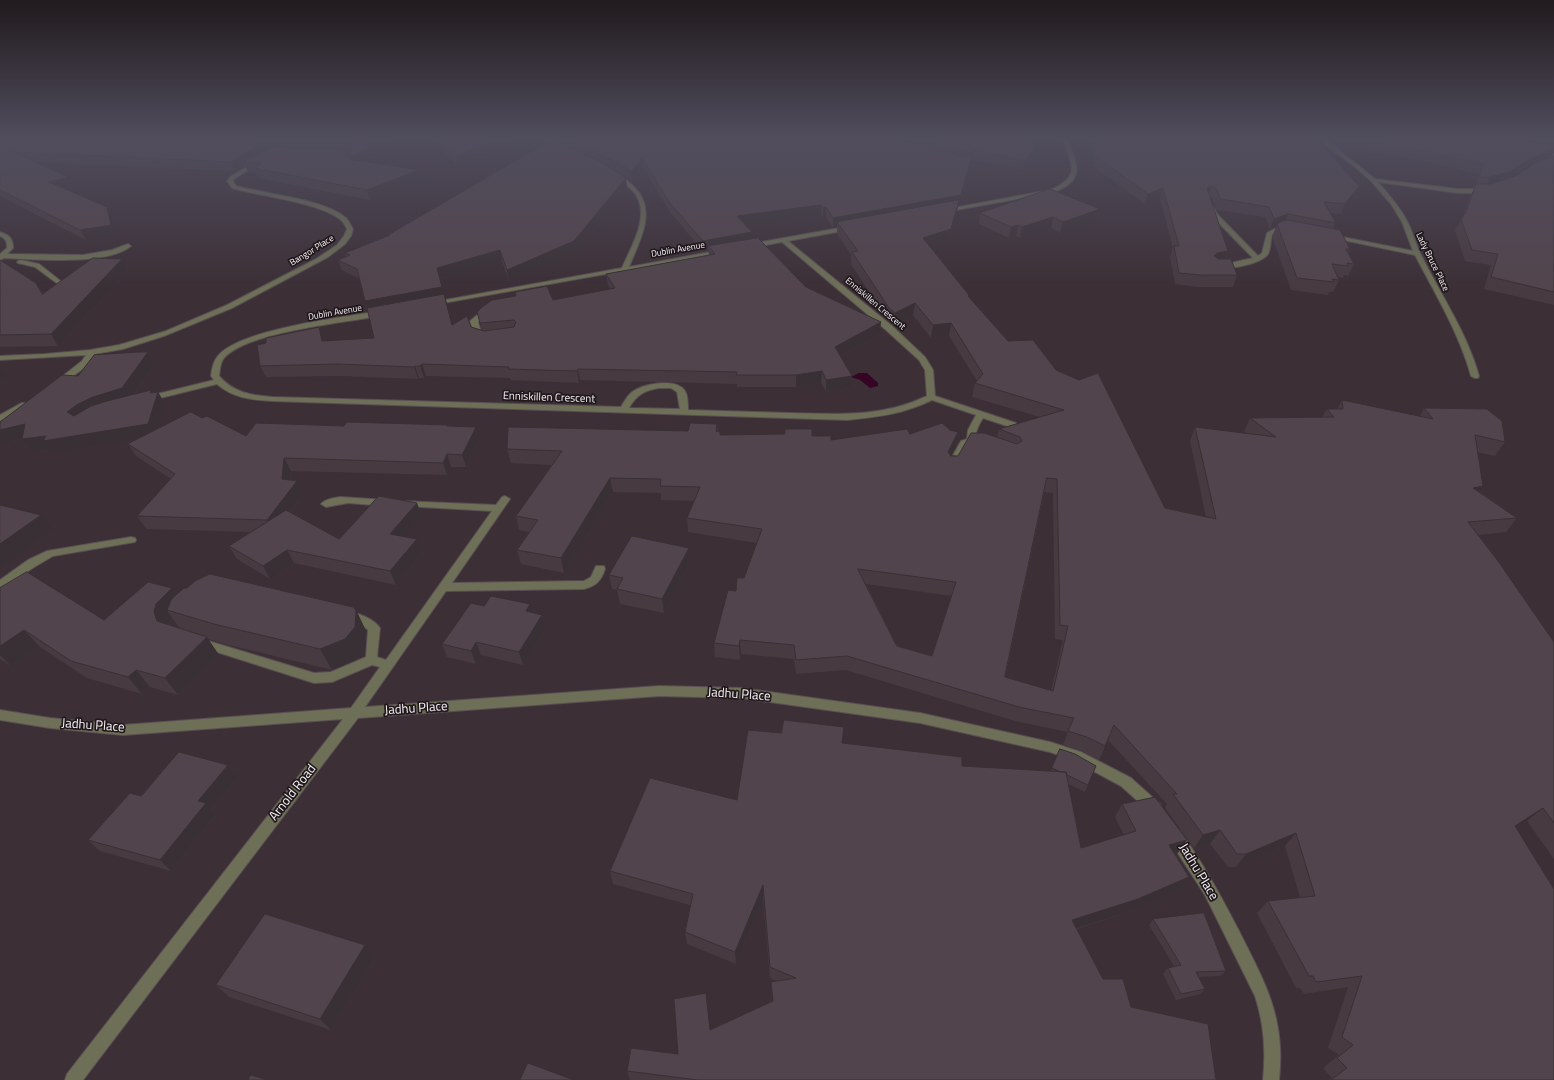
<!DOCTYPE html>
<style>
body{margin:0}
canvas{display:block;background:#3c2f36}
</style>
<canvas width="1554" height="1080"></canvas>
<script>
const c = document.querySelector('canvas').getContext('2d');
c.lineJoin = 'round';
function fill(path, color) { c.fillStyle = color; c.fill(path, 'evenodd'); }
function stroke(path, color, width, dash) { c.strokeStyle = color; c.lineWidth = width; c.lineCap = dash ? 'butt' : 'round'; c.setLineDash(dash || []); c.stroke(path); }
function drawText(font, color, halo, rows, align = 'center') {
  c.font = font + ' "Titillium Web",sans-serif'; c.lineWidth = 3.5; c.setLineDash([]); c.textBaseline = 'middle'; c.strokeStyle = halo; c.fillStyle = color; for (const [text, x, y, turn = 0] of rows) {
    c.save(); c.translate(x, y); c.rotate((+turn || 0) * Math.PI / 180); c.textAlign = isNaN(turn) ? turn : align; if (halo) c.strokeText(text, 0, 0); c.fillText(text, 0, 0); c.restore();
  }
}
fill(new Path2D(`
 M859,373H867L878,383V386L870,388L860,380L851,377Z`), '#360526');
const minor = new Path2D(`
 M539,138H545L564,148L559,149Z
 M1062,138H1067C1078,165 1086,182 1051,193L945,212L942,210L1050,190C1082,176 1072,165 1062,138Z
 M1316,138H1322L1333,145L1375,179L1458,189H1485L1488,191L1485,193H1458L1378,182C1389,195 1400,207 1407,221C1413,232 1415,244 1421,255C1441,295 1467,333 1479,376L1478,378H1475L1471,376C1460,335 1435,293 1415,255L1329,237L1332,235L1413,251L1402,222L1391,204L1371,181L1355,167Z
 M1539,149L1554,154V158L1537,152L1536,151Z
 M256,161L261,162L234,179L233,181L236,186C265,194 325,199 346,218C349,221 351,226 353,229L351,236L345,244L328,257L232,308L164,336L123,349L95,354L88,365L61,385H58L54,383L82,361L86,355L0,360V356L45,354L90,350L119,345L166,331L227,305L316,259L337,245L344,236L347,229C346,227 344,223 342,221C324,203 258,196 232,188L227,181L230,177Z
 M614,172C622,176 630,182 636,189C657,212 639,242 629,267L721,250L724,252L723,253L432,305V303L434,302L622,268C631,247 650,217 636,195C630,186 620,181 612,175L611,174Z
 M1209,206H1213L1217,214L1258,256L1262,253L1267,233C1274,229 1282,224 1290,229L1287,231H1279L1272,235C1270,241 1271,249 1268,254C1262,264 1227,270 1217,268V266L1253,258L1212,216Z
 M851,226L853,227V229L788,241L892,326L925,357L933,370L935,396L1016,423L1017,425L1013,428L983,418C979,424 976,430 975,438L982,439L983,441C979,445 973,441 968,444C962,449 959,461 955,468H949L947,466L961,441L967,439L968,430L976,415L932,400C903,414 878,417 847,420L272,401C252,400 233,398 217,384L148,401L144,399L145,397L214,380L211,376C212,369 213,362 218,356C240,329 345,317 381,311L385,313L384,315C346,323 248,331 224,358C220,363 220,370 219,376C234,393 251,395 272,397L621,407C624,402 627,396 632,392C643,384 676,377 685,391C688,396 688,404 688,410C722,411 755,412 789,413C837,414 882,418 927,396L925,370L919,360L886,330L782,242L750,248L747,246L750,244ZM659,388H671L677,392L680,409L629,408C636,395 645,390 659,388Z
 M0,232C9,235 13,238 13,248L7,254L83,255L112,250L128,244L131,246C107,266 34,259 4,258L0,260V254L7,248C7,241 6,239 0,236Z
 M20,260L39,264L63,283L58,284L35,267L18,263L17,262Z
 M486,308H492L493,310L478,322L482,335L488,338L484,340L476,339L470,321Z
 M22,403H25L29,405L0,421V415Z
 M505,496L510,499L452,583L584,581L591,577L596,566H604L605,569C601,581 596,586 584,589L446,591L365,707L659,686L741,688L920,713L1050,742L1081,752L1131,778L1160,804L1162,808L1160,812L1155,814L1150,812L1121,786L1073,760L1050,752L920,723L741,698L659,696L358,718L83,1080H65L67,1074L343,719L123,735L50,728L0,720V710L50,718L123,725L351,708L380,667L372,665L332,682L314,683L198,646L196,643L198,640L202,639L314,673L331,672L366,657L368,630L361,624L344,619L343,616L344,613C354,610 374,619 380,628L377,657L386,660L492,511L403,506L400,505L398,503L400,501L496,505L502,497Z
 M340,497L387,500L392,503L387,506L348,503L326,507L321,504C325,499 334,498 340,497Z
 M131,537L135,538L136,540L135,542L53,556L36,566L0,589V580L28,560L47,551Z
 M1175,830L1180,831C1203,863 1221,896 1239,931C1265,983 1286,1018 1279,1080H1263C1266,1052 1264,1023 1255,996L1205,895L1170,841L1168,836L1170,831Z`);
stroke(minor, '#5a4e55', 2);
fill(minor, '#6d7056');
fill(new Path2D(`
 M0,138H398L362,162L419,170L422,179L370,200L258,178L255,172H248L245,165L235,171L35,162L68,177L73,186L64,189L107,207L112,216L116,235L86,240L0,196ZM281,142L283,147H274ZM345,152L352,154V156L347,157Z
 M430,138H526L458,165Z
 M549,138H1029L1035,148L1033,157L1023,169L972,160L959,205H958L957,211L949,241L930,247L969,295V297L1008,341L1056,370L1165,508L1206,517L1190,441L1195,427L1246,434L1244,432L1250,418L1322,417L1327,409H1337L1342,400L1420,416L1424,408L1505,442L1495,456L1477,452L1479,491L1517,518L1506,532L1478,535L1554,642V859L1527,821L1517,828L1554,1080H1329L1332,1078L1323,1068L1339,1055L1328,1048L1348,987L1304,994L1300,988H1296L1257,913L1268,901L1300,897L1285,846L1236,867H1228L1210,844L1194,848L1165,808L1167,804L1108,740L1099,760L1081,751L1063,745L1068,732L1015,721L846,670L796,674L794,659L741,654L740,660L715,657L714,643L736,591L744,578L757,543L688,532L687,518L694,501L661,500V493L613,492L564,573L521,564L517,550L529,532L519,530L516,516L552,465L511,463L507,449L688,431L717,424L718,431L720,432L721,435L812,436L831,440L910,434L950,430L958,432L956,446L951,455L958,456L997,437L999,429L1040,417L972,397L975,383L977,381L949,336L931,338L913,315L894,326L888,321L851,264V255L837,233V227L833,228L826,217L823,218L821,215L745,225L752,232V239L806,287L880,334L840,356L851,388L826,391L821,383L796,387H737V384L580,380L579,383L511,380V378L426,376L424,378H419L418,379L340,376L266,377L260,366L323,339L324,341L374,338L368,308L365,301L360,279L342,270L338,260L346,257L345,253L388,236V235L551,141L550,139ZM643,167L670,212L703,251L708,250L709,255L606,274L608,285L610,289L553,300L515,292L516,296L477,312L482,330L471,327L452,325L440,278L502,261L509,281L576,251L627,188L612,169L623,175L632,181ZM1044,492L1053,493L1055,639L1063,640L1051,691L1005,677ZM866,584L952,596L932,656L897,646Z
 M1092,138H1324L1322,144H1320L1354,196L1341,214L1330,213L1336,223L1333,228L1350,249L1349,253L1354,264L1348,276L1344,275L1343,278L1338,277L1339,280L1333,292H1329L1328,295L1291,290L1272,236L1276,227L1270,229L1265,217L1217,210L1212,198L1210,197L1228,251L1225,259L1237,275L1233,287H1197L1175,284L1170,257L1173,248L1160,199L1145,204L1093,166Z
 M1325,138H1554V153L1553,152L1550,158L1554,156V305L1484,289L1491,265L1465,261L1455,230L1462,218L1471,194L1475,188H1474L1479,174L1413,159L1338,147ZM1531,166L1515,176L1510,178L1522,170Z
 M980,213L1097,220L1060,233L1051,228L1020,238L1016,236L1009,238L979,224Z
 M0,260L36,283L43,293L128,270L58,346L0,347Z
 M148,352L155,363L133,395L151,390L152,393L158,392L165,404L157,429L202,418L246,436L344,426L448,425L449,426L480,439L466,467H451L447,475L291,471L290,480L297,481L303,494L290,512L339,539L422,516L404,537L422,552L396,585L294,563L270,579L237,559L229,546L250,532L146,529L137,516L171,479L136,456L128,444L139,438L52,453L49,449L31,452L22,439L0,444Z
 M689,548L690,562L664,613L620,604L617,590L612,589L609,575Z
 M0,588L104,620L177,594L356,610L366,631L365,648L356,660L332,670L229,645L208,639L219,655L178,695L150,687L142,694L87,678L40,647L11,666L0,659ZM172,618L180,629L168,625L169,622Z
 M484,606L533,613L542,615L546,628L523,665L481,655L476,664L447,657L442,644Z
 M842,743L962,766L1051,771L1060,749L1096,766L1085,792L1068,784L1081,848L1124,835L1115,817L1122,804L1178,853L1175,854L1189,877L1180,890L1130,911L1077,929L1103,979L1131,1007L1216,1080H630L627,1071L678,1054L708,1005L710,1030L772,1001L771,982L776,981L770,978L763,898L736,964L687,944L685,932L690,905L613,884L610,871L737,800Z
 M228,765L238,777L211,809L216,814L171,871L100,851L88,840L141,796Z
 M1153,919L1226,971L1220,976L1199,977L1205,989L1200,994L1176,1000L1163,974L1168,968L1174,966L1149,925Z
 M375,957L331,1030L229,997L216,985Z`), '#473a41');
fill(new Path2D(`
 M270,138H288L281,141V142L248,163L244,162L245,165L235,171L231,162Z
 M382,138H398L352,169L349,159Z
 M502,138H526L458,165L456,156Z
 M1035,148L1033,157L1023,169L1025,160Z
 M1554,149V151L1550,158L1522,170L1504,182L1485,188L1490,177L1528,160Z
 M973,151L972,160L959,205H958L957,211L949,241L921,250L923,238L837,222V227L833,228V218L961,195Z
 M642,158L643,167L632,181L631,172Z
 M419,170L422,179L370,200L367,190Z
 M68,177L73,186L54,192L49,182Z
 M626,178L627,188L576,251L509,281L507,270Z
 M1211,186L1207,196V188Z
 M1359,186L1354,196L1341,214L1345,204Z
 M1163,188L1160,199L1145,204L1148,194Z
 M821,205V215L737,226V216Z
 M107,207L112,216L116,235L86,240L80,230Z
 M826,207V217L823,218V208Z
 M1100,209L1097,220L1060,233L1063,222Z
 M1288,214L1283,225L1277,224L1276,227L1270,229L1274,219Z
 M1053,217L1051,228L1020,238L1022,227Z
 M1018,225L1016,236L1009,238L1011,227Z
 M752,232V242L708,246V250L703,251V241Z
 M500,250L502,261L440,278L455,336L369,312L365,301L437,268Z
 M1228,251L1224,262L1214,256L1217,253Z
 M122,259L128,270L58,346L51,334Z
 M915,303L913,315L894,326L895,313Z
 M881,322L880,334L834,359L835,347Z
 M951,323L949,336L931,338L933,325Z
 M319,327L323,339L327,352L322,341Z
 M148,352L155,363L130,399L76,424L67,412Z
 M422,364L426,376L424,378L420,366Z
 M415,366L419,378L418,379L414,367Z
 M0,368L5,377L0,380Z
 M578,369L580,380L579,383L577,371Z
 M822,371L821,383L796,387V375Z
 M852,376L851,388L826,391V380Z
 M151,390L156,399L158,392L165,404L155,436L52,453L49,449L31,452L22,439L150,393Z
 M25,424L34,436L0,444V430Z
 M476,427L480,439L466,467L462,455Z
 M958,432L956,446L946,466L948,452Z
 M447,454L451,467L447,475L443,463Z
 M284,458L291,471L288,491L282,479Z
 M610,478L613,492L564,573L561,558Z
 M297,481L303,494L274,533L267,520Z
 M1483,486L1473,500V488Z
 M417,503L422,516L396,547L390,534Z
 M41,515L52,529L0,568V544Z
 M417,539L422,552L396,585L390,571Z
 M689,548L690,562L664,613L662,599Z
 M287,550L294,563L270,579L263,566Z
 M172,588L184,605L167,610L172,618L169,622L167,630L157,621L154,612L156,604Z
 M530,604L534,618L526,611Z
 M356,610L366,631L365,648L356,660L332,670L320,649Z
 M542,615L546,628L523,665L519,652Z
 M24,630L40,647L11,666L0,655V646Z
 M207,637L219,655L178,695L165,678Z
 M740,640L741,654L740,660L739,646Z
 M476,642L481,655L476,664L471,651Z
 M136,670L150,687L142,694L128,677Z
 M228,765L238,777L211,809L216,814L171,871L160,860L198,801Z
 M1543,808L1527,821L1500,839L1515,826Z
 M1220,830L1210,844L1194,848L1203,835Z
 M1296,833L1285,846L1236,867L1246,854Z
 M1187,840L1178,853L1161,858L1169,845Z
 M1189,877L1180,890L1130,911L1065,932L1072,920Z
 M763,885V898L736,964L735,952Z
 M365,945L375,957L331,1030L320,1019Z
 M706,993L708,1005L712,1041L710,1030Z`), '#393035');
const building = new Path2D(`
 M0,138H270L231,162L14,152L68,177L49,182L107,207L111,225L80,230L0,190Z
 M284,138H382L349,159L419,170L367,190L254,168L262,163L244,162L272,147L342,150H345V157L352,156V146L344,143L281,141Z
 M437,138H502L456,156Z
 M565,138H894L967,157L971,155L972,153L915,138H1029L1035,148L1025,160L973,151L961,195L833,218L826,207L823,208L821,205L737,216L752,232L703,241L669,202L642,158L631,172L622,165Z
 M1095,138H1315L1359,186L1345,204L1324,202L1336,223L1288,214L1274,219L1269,207L1221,199L1215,187L1211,186L1207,188L1228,251L1217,253L1214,256L1219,259H1231L1237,275H1201L1179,273L1174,246H1179L1163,188L1148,194L1095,156Z
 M1348,138H1518L1547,145L1554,148V149L1528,160L1510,172L1490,177H1479L1484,164L1418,150Z
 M1544,138H1554V141L1552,140Z
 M550,139L599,161L626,178L574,241L507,270L500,250L437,268L442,287L365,301L357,269L338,260L350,255L345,253L390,235H388L551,140Z
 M1554,156V292L1491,277L1498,254L1472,250L1461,219L1466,212L1476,184H1491L1515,176L1534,164Z
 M1050,189L1100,209L1063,222L1053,217L1022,227L1018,225L1011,227L980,213Z
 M959,200L951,229L923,238L969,295L968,296L1008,341L1033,340L1056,370L1079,380L1098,373L1165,508L1216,519L1195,427L1276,437L1250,418L1334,417L1327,409H1343L1342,400L1433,419L1424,408L1487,409L1502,421L1505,442L1475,435L1483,486L1473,488L1517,518L1468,522L1498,561L1554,642V823L1543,808L1515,826L1554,889V1080H1331L1347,1068L1337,1058L1353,1045L1342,1037L1362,976L1316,982L1313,976H1309L1268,901L1315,896L1296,833L1246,854H1237L1220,830L1203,835L1173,794H1177L1114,725L1105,746L1087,737L1068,731L1074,718L1019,707L847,656L796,660L794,645L740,640L739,646L714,643L728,590L736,591L737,578H744L762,529L687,518L700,487L660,486L661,479L610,478L561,558L517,550L538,520L516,516L562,451L507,449L508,427L688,431L690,423L717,424L716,431L720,432V435L785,434V429H812V436H831V440L907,429L910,434L942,423L950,430L958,432L948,452L951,456H958L971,433H984L1017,444L1022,441L1020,437L999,429L1064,410L975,383L983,374L951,323L933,325L915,303L895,313L889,308L852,252L858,251L837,222ZM1047,478L1057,479L1060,625L1068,626L1053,691L1005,677ZM858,569L956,582L932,656L897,646Z
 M1288,220L1340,230L1350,249H1346L1354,264L1347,263L1348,266L1332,264L1339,280L1332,279L1334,282L1297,278L1277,224L1282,221Z
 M758,238L806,287L881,322L835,347L852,376L826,380L822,371L796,375H736L737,372L578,369L577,371L508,369L509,367L422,364L420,366H415L414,367L336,364L260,366L257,345L266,343V338L319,327L322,341L374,338L367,308L444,294L452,325L467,316L471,327L484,331L514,327L516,322L514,320L480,323L477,312L482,307L492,300L516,296L515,292L547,286L553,300L615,288L606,274L715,254L708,246Z
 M93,258L122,259L51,334L0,335V260L36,283L42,294Z
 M140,352H148L122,388L93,397L78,404L67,412L74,416L91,406L107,401L151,390L150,393L158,392L148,424L43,441L46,436L22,439L25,424L0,430V422L62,375L78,376L94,355Z
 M191,412L202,418L207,416L246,436L256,423L344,426L347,422L448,425L447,426L476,427L462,455L447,454L443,463L284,458L282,479L297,481L267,520L137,516L175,474L128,444Z
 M379,496L417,503L390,534L417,539L390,571L287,550L263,566L229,546L286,510L339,539Z
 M0,505L41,515L0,544Z
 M632,536L689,548L662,599L617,589L623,578L609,575Z
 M27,572L104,620L148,582L172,588L156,604L154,612L157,621L207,637L165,678L136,670L128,677L71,661L24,630L0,646V588Z
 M210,574L353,607L356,610L355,627L345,639L320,649L214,624L167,610L171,600L177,594L184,588H187L195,581Z
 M491,596L530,604L526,611L542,615L519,652L476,642L471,651L442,644L471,603L484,606Z
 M784,720L844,727L842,743L962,757V766L1066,772L1081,848L1136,831L1122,804L1155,797L1187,840L1169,845L1189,877L1138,899L1072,920L1103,979H1123L1131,1007L1208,1024L1216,1080H698L627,1071L631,1048L678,1054L674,999L706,993L710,1030L773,1001L771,982L796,978L770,967L763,885L735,952L685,932L693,894L610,871L650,778L737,800L748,730L781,733Z
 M1060,749L1075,754L1096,766L1088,785L1067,775L1066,772H1061L1052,768Z
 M179,752L228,765L198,801L206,803L160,860L88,840L130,793L141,796Z
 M1204,913L1226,971L1196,972L1205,989L1181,994L1168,968L1181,965L1153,919Z
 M265,914L365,945L320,1019L216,985Z
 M528,1063L574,1080H520Z
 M251,1075L268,1080H248Z`);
fill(building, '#52444c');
stroke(building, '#393035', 1);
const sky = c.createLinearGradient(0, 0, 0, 289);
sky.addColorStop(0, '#211a1e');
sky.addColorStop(0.48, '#504d5d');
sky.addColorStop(1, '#504d5d00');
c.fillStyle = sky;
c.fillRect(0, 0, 1554, 289);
drawText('9px', '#faf1f6', '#1f191c', [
 ["Dublin Avenue",678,250,-10],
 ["Bangor Place",312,251,-32],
 ["Lady Bruce Place",1432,262,64],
 ["Enniskillen Crescent",875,304,40],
 ["Dublin Avenue",335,313,-10]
]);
drawText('11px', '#faf1f6', '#1f191c', [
 ["Enniskillen Crescent",549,398,2]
]);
drawText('13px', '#faf1f6', '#1f191c', [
 ["Jadhu Place",739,695,4],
 ["Jadhu Place",416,709,-4],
 ["Jadhu Place",93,726,4],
 ["Arnold Road",293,793,-52],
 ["Jadhu Place",1198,872,59]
]);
</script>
